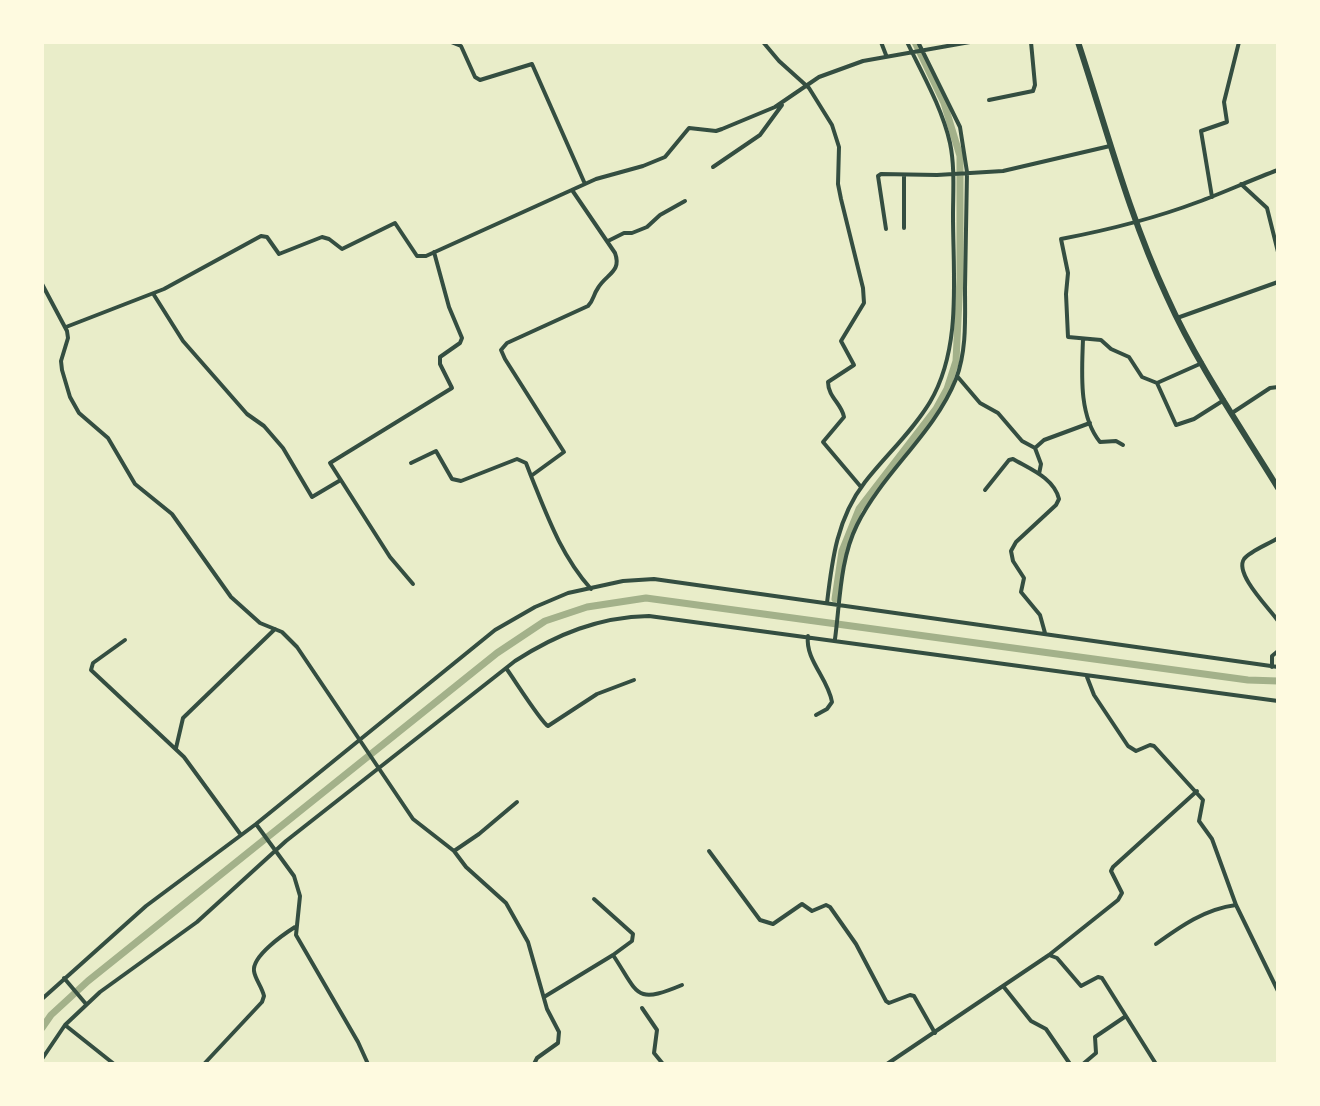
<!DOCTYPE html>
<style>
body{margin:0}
#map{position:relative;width:1320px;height:1106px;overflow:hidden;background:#e9edc9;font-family:"Work Sans",sans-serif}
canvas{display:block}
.frame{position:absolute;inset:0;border:44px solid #fefae0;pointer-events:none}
</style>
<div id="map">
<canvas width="1320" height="1106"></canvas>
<div class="frame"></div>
</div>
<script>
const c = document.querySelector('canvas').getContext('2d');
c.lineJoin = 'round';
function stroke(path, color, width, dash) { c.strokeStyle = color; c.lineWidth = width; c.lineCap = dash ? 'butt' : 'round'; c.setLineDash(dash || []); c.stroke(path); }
stroke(new Path2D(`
 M835,599L842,551L859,509L936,409L947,389L956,361L960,278V156L944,103L915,42
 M42,1028L51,1015L88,981L497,653L545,621L587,607L646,598L1248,680L1278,681`), '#a3b18a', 7);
stroke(new Path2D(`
 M451,42L461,46L475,77L480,80L532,64L585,184
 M763,42L779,61L809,88L832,125L839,147L838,184L841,199L863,288L864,303L841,341L854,365L828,382C828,397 842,404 844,417L823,442L861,487
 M881,42L886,55
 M989,100L1033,91L1035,85L1031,42
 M713,167L760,135L782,105
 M904,175V228
 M1241,184L1267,208L1278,252
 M1212,197L1201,131L1227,122L1224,102L1239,42
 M886,229L878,176L881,174L937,175L1003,171L1110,146
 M608,241L624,233H632L647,227L660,215L685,201
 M42,284L67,331L68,338L61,361L62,370L70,397L79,413L108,438L135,484L172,514L231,597L260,623L282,632L297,647L413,819L454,851L466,867L506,903L528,942L547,1009L559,1032L558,1043L537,1058L534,1064
 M154,295L183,341L247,414L264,426L283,448L312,497L339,481
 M1177,318L1278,282
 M66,327L164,289L261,236L267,237L279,254L322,237L329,239L342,249L395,223L417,256H426L596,179L643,166L665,157L689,128L716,131L722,129L775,107L819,77L863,61L970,42
 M1083,339C1082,371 1078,415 1100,442L1116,441L1123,445
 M1202,363L1157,383L1142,377L1129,357L1111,349L1101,340L1068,337L1066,294L1068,273L1061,239C1108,230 1153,219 1198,202C1225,192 1251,180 1278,170
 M957,376L980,403L998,413L1022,441L1035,448L1041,464L1039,474
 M1157,383L1176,425L1194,419L1224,400
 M1232,413L1270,388L1278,387
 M1035,448L1044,440L1090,423
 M411,463L436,451L452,479L461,481L517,459L526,463L531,476L564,452L505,359L501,350L507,343L588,306C594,300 593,295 598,288C606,274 622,272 615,253L572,190
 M531,476C548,518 561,555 591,589
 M985,490L1009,460L1013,459C1030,469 1054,478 1059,499L1056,505L1016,542L1011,551L1013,561L1024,578L1021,592L1040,615L1045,633
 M1278,538C1269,544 1250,551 1244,559C1234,574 1270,609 1278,621
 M413,584L390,557L330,463L452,388L440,364V357L460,343L462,338L449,307L434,252
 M827,603C832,560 837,518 865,482C886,455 912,432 930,402C962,348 953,277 953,216C953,192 955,167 950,143C942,108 923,75 907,42
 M808,636C805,660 828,678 832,702L827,709L816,715
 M835,639C840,602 840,559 857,525C883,472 934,434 956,379C967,350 965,318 965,288C966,249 966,210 967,172L960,127L918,42
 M125,640L93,663L91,670L184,757L241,835
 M1272,667V656L1278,651
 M506,668C514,679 541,722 548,726L597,694L634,680
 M1087,677L1094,695L1128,746L1136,751L1150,745L1154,746L1203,800L1199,821L1212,839L1236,905L1278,991
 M176,748L183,718L275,629
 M256,824L294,876L300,896L296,935L358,1042L368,1064
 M454,851L479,834L517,802
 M709,851L760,920L773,924L802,904L812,911L826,905L830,907L856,944L886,1001L889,1003L910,995L914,996L935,1033
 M594,899L633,934L632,941L613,955
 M1156,944C1181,926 1205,909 1236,905
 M1049,955L1057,958L1081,986L1098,977L1102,978L1156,1064
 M64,978L86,1004
 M1003,986L1031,1021L1046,1029L1070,1064
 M544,997L613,955C639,994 634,1005 682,985
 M42,999L146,906L256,824L495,630L535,607L568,593L623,581L654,579L1278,667
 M642,1008L657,1030L654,1053L663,1064
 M65,1025L114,1064
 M42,1059L65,1025L100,992L197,922L286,841L515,661C557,634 599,617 649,616L1278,701
 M204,1064L262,1002L264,996C262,987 255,979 254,971C252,956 284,934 295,927
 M887,1064L1049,955L1118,900L1122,893L1111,871L1113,867L1197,791
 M1083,1064L1096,1053L1095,1037L1126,1016`), '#344e41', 4);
stroke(new Path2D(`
 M1078,42C1106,127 1129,216 1167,297C1197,364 1240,426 1278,488`), '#344e41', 6);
</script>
